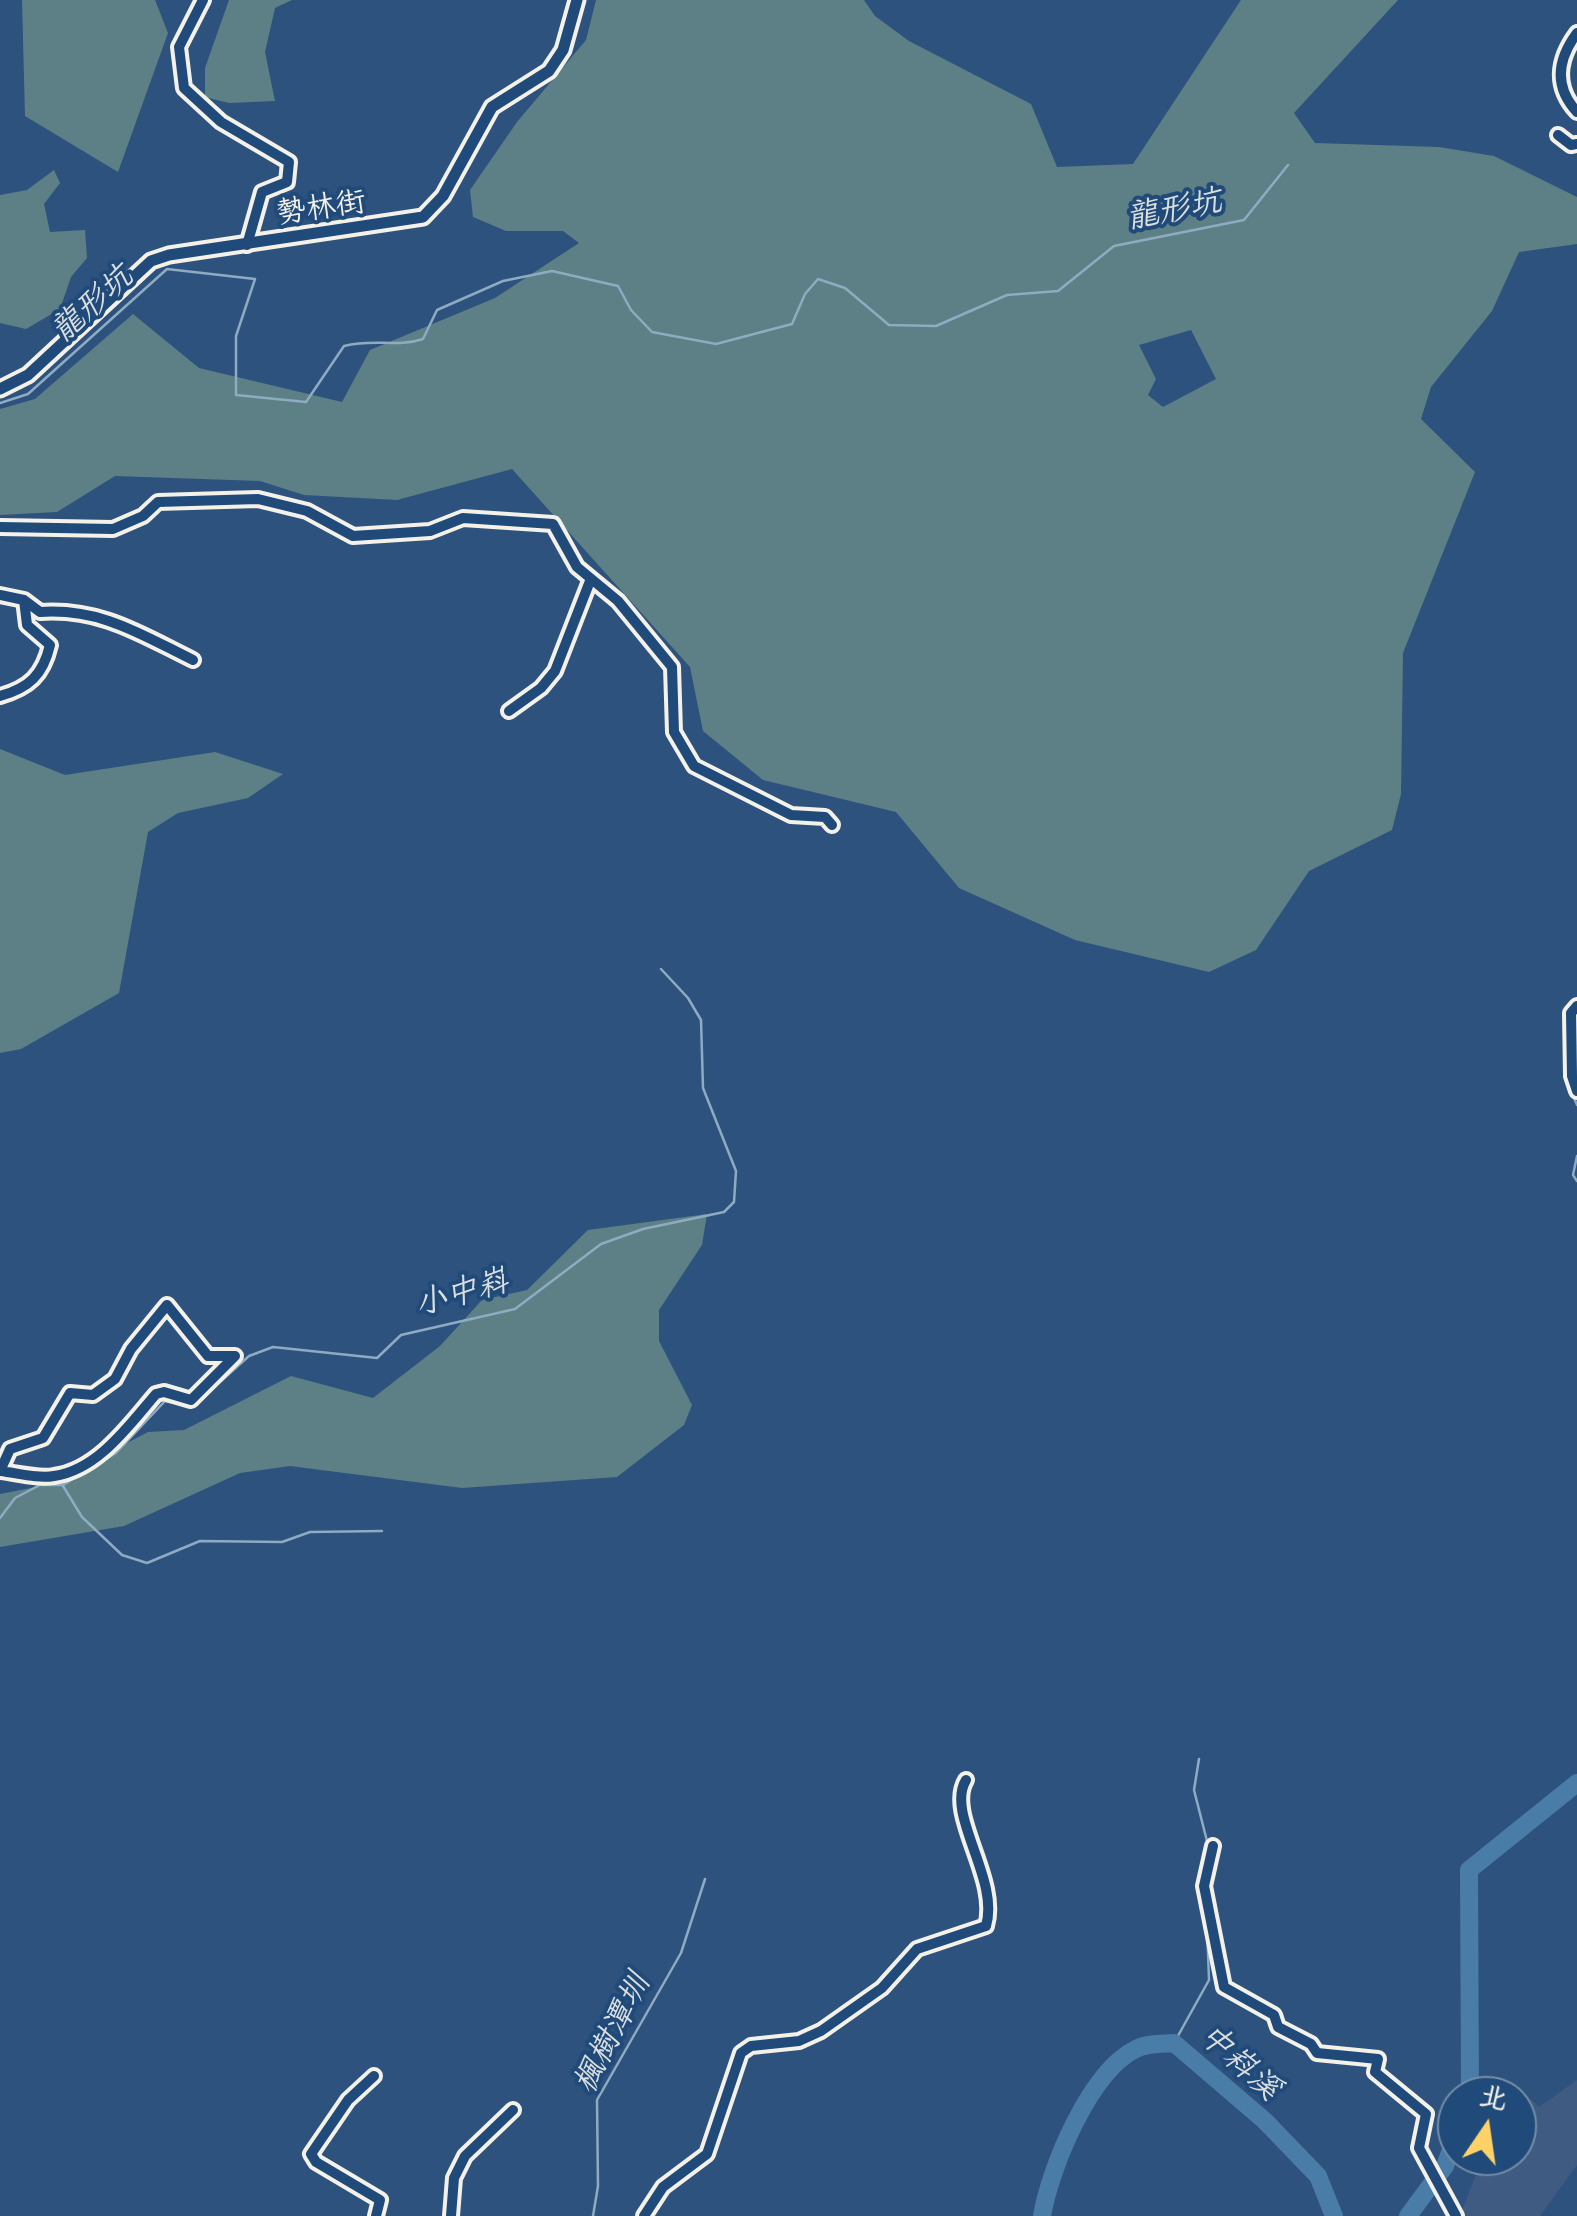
<!DOCTYPE html>
<meta charset="utf-8">
<style>
body{margin:0}
#map{position:relative;width:1577px;height:2216px;overflow:hidden;background:#2e527e;font-family:"Balsamiq Sans","LXGW WenKai TC",sans-serif}
canvas{display:block}
.north{position:absolute;left:1437px;top:2076px;width:100px;height:100px;box-sizing:border-box;background:#1f4a7a;border:2px solid #748da6;border-radius:50%;rotate:13deg;font-size:28px;font-weight:700;line-height:40px;text-align:center;color:#f4f1e8}
.north::after{content:'';display:block;margin:auto;width:35px;height:45px;background:#ffd166;clip-path:polygon(50% 0,100% 100%,50% 72%,0 100%)}
</style>
<div id="map">
<canvas width="1577" height="2216"></canvas>
<div class="north">北</div>
</div>
<script>
const c = document.querySelector('canvas').getContext('2d');
c.lineJoin = 'round';
function fill(path, color) { c.fillStyle = color; c.fill(path, 'evenodd'); }
function stroke(path, color, width, dash) { c.strokeStyle = color; c.lineWidth = width; c.lineCap = dash ? 'butt' : 'round'; c.setLineDash(dash || []); c.stroke(path); }
function drawText(font, color, halo, rows, align = 'center') {
  c.font = font + ' "Balsamiq Sans","LXGW WenKai TC",sans-serif'; c.lineWidth = 8; c.setLineDash([]); c.textBaseline = 'middle'; c.strokeStyle = halo; c.fillStyle = color; for (const [text, x, y, turn = 0] of rows) {
    c.save(); c.translate(x, y); c.rotate((+turn || 0) * Math.PI / 180); c.textAlign = isNaN(turn) ? turn : align; if (halo) c.strokeText(text, 0, 0); c.fillText(text, 0, 0); c.restore();
  }
}
fill(new Path2D(`
 M1577,2080V2165L1540,2216H1460L1483,2156H1517V2097L1525,2094L1539,2107Z`), '#405b82');
fill(new Path2D(`
 M22,0H155L168,33L118,172L25,116Z
 M229,0H292L275,8L265,52L275,101L229,103L205,97V68Z
 M596,0H864L875,16L909,41L1031,104L1057,167L1133,164L1241,0H1398L1294,113L1315,143L1439,147L1494,156L1577,197V244L1519,252L1492,311L1431,387L1421,419L1475,472L1403,653L1401,794L1392,830L1309,871L1256,950L1209,972L1075,940L959,888L896,812L763,780L703,731L690,667L512,469L397,500L304,495L260,481L115,476L57,512L0,515V409L35,399L133,314L199,368L342,402L370,350L495,298L579,243L563,231H506L473,217L470,190L517,122L586,40ZM1191,330L1216,379L1163,407L1148,395L1156,379L1139,345Z
 M54,170L60,183L44,204L50,232L85,230L87,258L71,277L60,309L26,329L0,323V195L27,190Z
 M0,749L65,775L215,752L283,774L248,798L178,813L148,832L119,993L21,1049L0,1053Z
 M707,1214L702,1245L659,1310V1341L692,1405L684,1425L617,1477L462,1488L290,1466L240,1473L124,1526L0,1547V1494L47,1485L148,1432L184,1430L291,1376L373,1398L440,1346L482,1300L527,1290L588,1230Z`), '#5c8085');
stroke(new Path2D(`
 M0,403L28,394L167,269L255,279L236,336V395L306,402L344,346C376,338 396,348 423,339L437,310L503,281L552,271L618,286L631,310L652,332L716,344L792,324L805,294L818,279L845,288L889,325L936,326L1007,295L1058,291L1114,246L1244,220L1288,165
 M1567,1046L1566,1079L1577,1105
 M1577,1156L1573,1175L1577,1181
 M63,1486L82,1517L122,1555L147,1563L200,1541L282,1542L310,1532L382,1531
 M0,1518L15,1498L40,1485H63L116,1453L165,1401L192,1407L249,1356L273,1347L377,1358L401,1335L515,1309L601,1244L643,1229L724,1212L734,1202L736,1171L703,1088L701,1020L688,998L661,969
 M1199,1759L1194,1790L1208,1845L1198,1888L1201,1899
 M1174,2043L1209,1980L1207,1926
 M593,2216L598,2186L597,2100L681,1953L705,1879`), '#8eabc2', 2.5);
stroke(new Path2D(`
 M1470,2096L1469,1870L1577,1783
 M1042,2216C1050,2168 1090,2071 1136,2049C1146,2043 1163,2044 1174,2043L1265,2121L1318,2176L1334,2216
 M1408,2216L1445,2166L1457,2134`), '#4a7ca8', 18);
const minor = new Path2D(`
 M203,0L179,47L184,88L221,122L289,162L287,182L262,192L247,245
 M1577,33C1557,60 1554,87 1577,112
 M1558,135L1571,145L1577,144
 M0,527L113,529L143,516L158,502L258,499L307,511L353,536L430,531L463,518L553,524L577,567L618,601L672,667L674,732L694,766L791,815L825,817L832,825
 M0,595L24,600L40,612C101,608 140,634 193,660
 M0,696C29,688 43,675 50,645L27,625L24,600
 M509,711L541,688L555,671L590,581
 M1577,1006L1571,1013L1572,1076L1577,1091
 M167,1305L208,1356H235L191,1400L164,1392L156,1394C130,1424 98,1470 54,1476C38,1479 17,1473 0,1471L10,1449L43,1438L70,1393L93,1395L115,1379L131,1349Z
 M1213,1846L1204,1886L1224,1987L1274,2015L1278,2027L1311,2044L1317,2053L1378,2059L1375,2072L1426,2114L1419,2148L1456,2216
 M374,2076L348,2100L311,2154L316,2162L380,2200L376,2216
 M451,2216L454,2178L465,2156L513,2110
 M644,2216L663,2187L707,2154L741,2053L751,2046L799,2041L821,2031L882,1988L917,1949L986,1926C1000,1879 945,1814 966,1780`);
const tertiary = new Path2D(`
 M0,389L28,375L151,261L169,255L423,217L443,196L492,107L549,71L563,50L577,0`);
stroke(minor, '#f4f1e8', 18);
stroke(tertiary, '#f4f1e8', 19);
stroke(minor, '#1f4a7a', 10);
stroke(tertiary, '#1f4a7a', 11);
drawText('30px', '#f4f1e8', '#1f4a7a', [
 ["勢林街",321,209,-8]
]);
drawText('italic 32px', '#dadfde', '#1f4a7a', [
 ["龍形坑",1174,211,-11],
 ["龍形坑",93,305,-42],
 ["小中嵙",462,1294,-16],
 ["楓樹潭圳",613,2034,-63],
 ["中嵙溪",1239,2063,42]
]);
</script>
